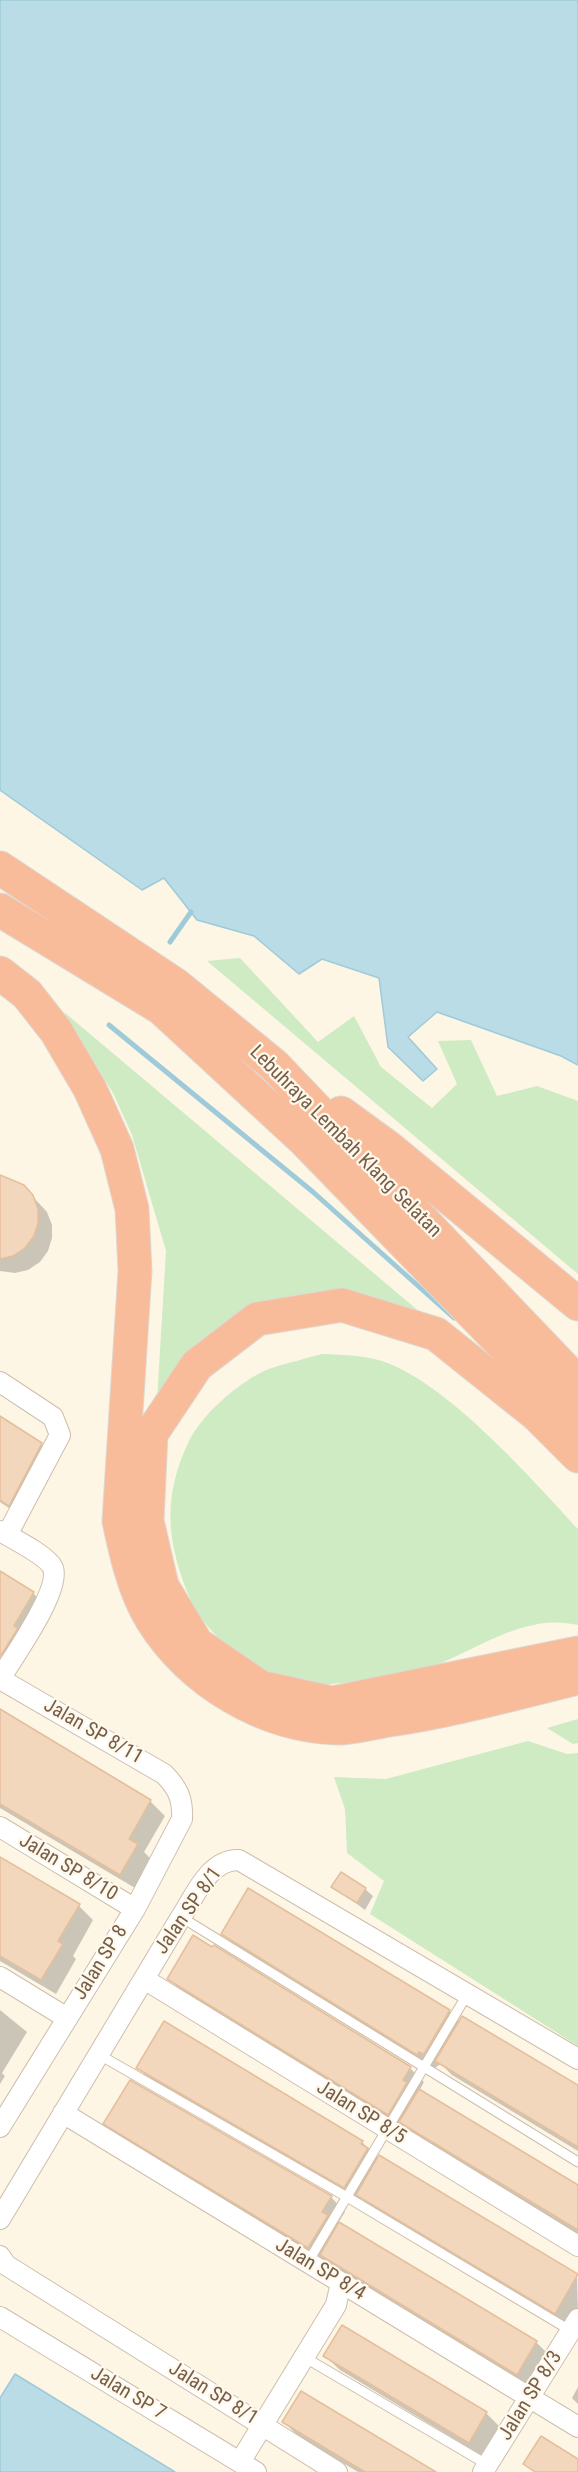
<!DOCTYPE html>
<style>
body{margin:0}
canvas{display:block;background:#fdf6e5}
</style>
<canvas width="578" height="2472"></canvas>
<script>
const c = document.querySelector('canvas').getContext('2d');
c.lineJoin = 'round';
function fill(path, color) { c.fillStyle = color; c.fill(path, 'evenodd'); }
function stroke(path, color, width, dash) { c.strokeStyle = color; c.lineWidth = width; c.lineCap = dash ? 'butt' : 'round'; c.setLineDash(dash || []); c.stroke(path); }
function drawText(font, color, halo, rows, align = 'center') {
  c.font = font + ' "Roboto Condensed",sans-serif'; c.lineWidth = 4.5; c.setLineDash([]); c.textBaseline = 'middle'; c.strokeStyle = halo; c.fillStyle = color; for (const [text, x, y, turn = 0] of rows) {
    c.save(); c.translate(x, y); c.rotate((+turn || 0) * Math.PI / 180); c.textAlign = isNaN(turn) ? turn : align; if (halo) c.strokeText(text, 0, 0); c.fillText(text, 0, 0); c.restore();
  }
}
fill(new Path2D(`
 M240,958L318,1042L354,1016L381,1067L432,1108L457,1084L438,1041L471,1040L497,1096L537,1086L578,1101V1274L207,961Z
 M64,1012L427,1318L253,1311L157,1400L166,1251L132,1135L113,1093Z
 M322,1354C344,1355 369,1355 390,1364C452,1389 532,1479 578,1529V1625C524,1612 476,1651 428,1668C414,1673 398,1673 383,1676C360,1680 334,1686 311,1684C262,1680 206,1639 188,1594C166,1539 163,1495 189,1441C203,1413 241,1380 269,1369C286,1363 305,1359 322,1354Z
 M578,1719V1743L573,1744L547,1728Z
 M528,1741L567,1754L578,1753V2046L370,1914L384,1881L347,1853L345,1809L334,1777L386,1779Z`), '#cfebc3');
const water = new Path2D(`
 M0,0H578V1065L561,1056L437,1012L408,1037L437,1069L423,1081L388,1047L379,978L322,959L299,974L254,936L197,920L164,878L142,890L0,790Z
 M15,2374L175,2472H0V2398Z`);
fill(water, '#b9dce7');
stroke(water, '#9fcad9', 1.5);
fill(new Path2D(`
 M0,1178L12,1179L23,1186L47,1212L52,1225V1238L48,1251L40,1262L28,1270L15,1273L0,1271Z
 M0,1418L41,1444L52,1456L21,1516L0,1502Z
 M0,1573L34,1594L48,1608L18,1665L0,1653Z
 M0,1713L150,1801L165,1816L144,1852L152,1860L135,1888L0,1808Z
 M0,1859L79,1906L93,1920L73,1956L76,1959L56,1994L0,1961Z
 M333,1886L365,1889L373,1896L365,1910Z
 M223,1933L449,2011L460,2022L578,2087V2151L452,2075L441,2064L433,2069L237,1948Z
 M169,1979L410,2068L424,2082L419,2091L578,2187V2234L416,2136L405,2125L403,2128L183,1993Z
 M0,2010L27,2032L2,2073L5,2076L0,2084Z
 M164,2023L362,2142L379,2159L380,2157L577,2276L578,2314L570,2327L372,2209L361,2198L359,2201L152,2082L138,2068Z
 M105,2123L331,2197L345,2212L338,2223L536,2342L551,2357L532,2388L336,2270L325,2259L323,2262L120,2138Z
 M342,2327L486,2413L501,2428L484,2457L340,2370L325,2356Z
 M578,2387V2404L572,2398Z
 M284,2422L433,2472H358L298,2436Z`), '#0003');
stroke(new Path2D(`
 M170,942L191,912
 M109,1025L313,1192L454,1318`), '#9fcad9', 5);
const building = new Path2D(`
 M0,1175L24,1185L33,1195L38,1209V1223L34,1236L25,1248L13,1256L0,1259Z
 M0,1416L42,1443L9,1506L0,1500Z
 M0,1571L34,1592L14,1626L18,1628L0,1657Z
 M0,1709L151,1800L129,1839L138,1844L120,1875L0,1804Z
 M0,1857L80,1904L58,1941L63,1944L41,1980L0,1956Z
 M341,1872L366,1888L357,1903L331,1887Z
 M248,1888L450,2010L424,2054L419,2052L417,2055L221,1934Z
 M193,1935L212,1947L214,1945L411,2067L403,2080L407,2082L388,2115L167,1979Z
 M462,2016L578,2085V2147L435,2061Z
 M164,2021L363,2141L361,2144L368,2148L344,2188L136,2068Z
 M130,2080L332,2196L322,2212L328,2215L308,2248L103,2124Z
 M419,2089L578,2185V2230L399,2122Z
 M379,2155L578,2274L555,2314L356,2195Z
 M339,2222L537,2341L517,2375L320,2255Z
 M342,2325L487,2412L469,2443L323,2356Z
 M301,2391L436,2472H365L282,2422Z
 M541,2436L578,2459V2472H535L523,2464Z`);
fill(building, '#f2d7bc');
stroke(building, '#e5bf9c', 1.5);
const lane = new Path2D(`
 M181,1917L578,2162
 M98,2054L347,2197L573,2332
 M308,2262L468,1993
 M304,2357L488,2465`);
const street = new Path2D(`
 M0,1382L53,1417L60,1435L7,1535
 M0,1531C12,1538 48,1556 53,1568C61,1591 13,1657 0,1679
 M0,1679L164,1774C178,1788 183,1799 182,1819L135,1909L0,2127
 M0,1827L135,1909
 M0,1977L67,2018
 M144,1979L578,2246
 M63,2113L578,2427
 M0,2219L181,1917C195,1896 209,1859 239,1860L578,2059
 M0,2256L6,2265L337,2472
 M0,2317L256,2472
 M240,2462L336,2305L341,2282
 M483,2472L578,2319`);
const highway = new Path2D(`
 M0,868L176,985L274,1065L578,1383
 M0,910L161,1008L305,1141L578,1422
 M0,973L27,994L56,1031L90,1089L117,1149L132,1209L135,1271L119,1521C126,1554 134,1591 152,1620C191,1682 264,1726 337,1728C352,1728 368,1724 383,1721C448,1712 513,1694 578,1678
 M341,1113L389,1148L578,1304
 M578,1456L536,1414L436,1334L342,1305L257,1319L197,1365L151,1434L147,1521L162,1586L197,1644L260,1687L333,1703L578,1653`);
stroke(lane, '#cebeab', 11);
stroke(street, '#cebeab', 22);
stroke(highway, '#ded8d4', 35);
stroke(lane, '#fff', 9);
stroke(street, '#fff', 20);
stroke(highway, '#f8bc9b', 33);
drawText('20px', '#765e4a', '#fff9ec', [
 ["Lebuhraya Lembah Klang Selatan",345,1142,45],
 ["Jalan SP 8/11",93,1732,30],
 ["Jalan SP 8/10",68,1868,31],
 ["Jalan SP 8/1",189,1911,-55],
 ["Jalan SP 8",101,1963,-58],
 ["Jalan SP 8/5",361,2113,32],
 ["Jalan SP 8/4",320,2270,31],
 ["Jalan SP 7",128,2394,31],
 ["Jalan SP 8/1",213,2394,32],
 ["Jalan SP 8/3",531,2396,-58]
]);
</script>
